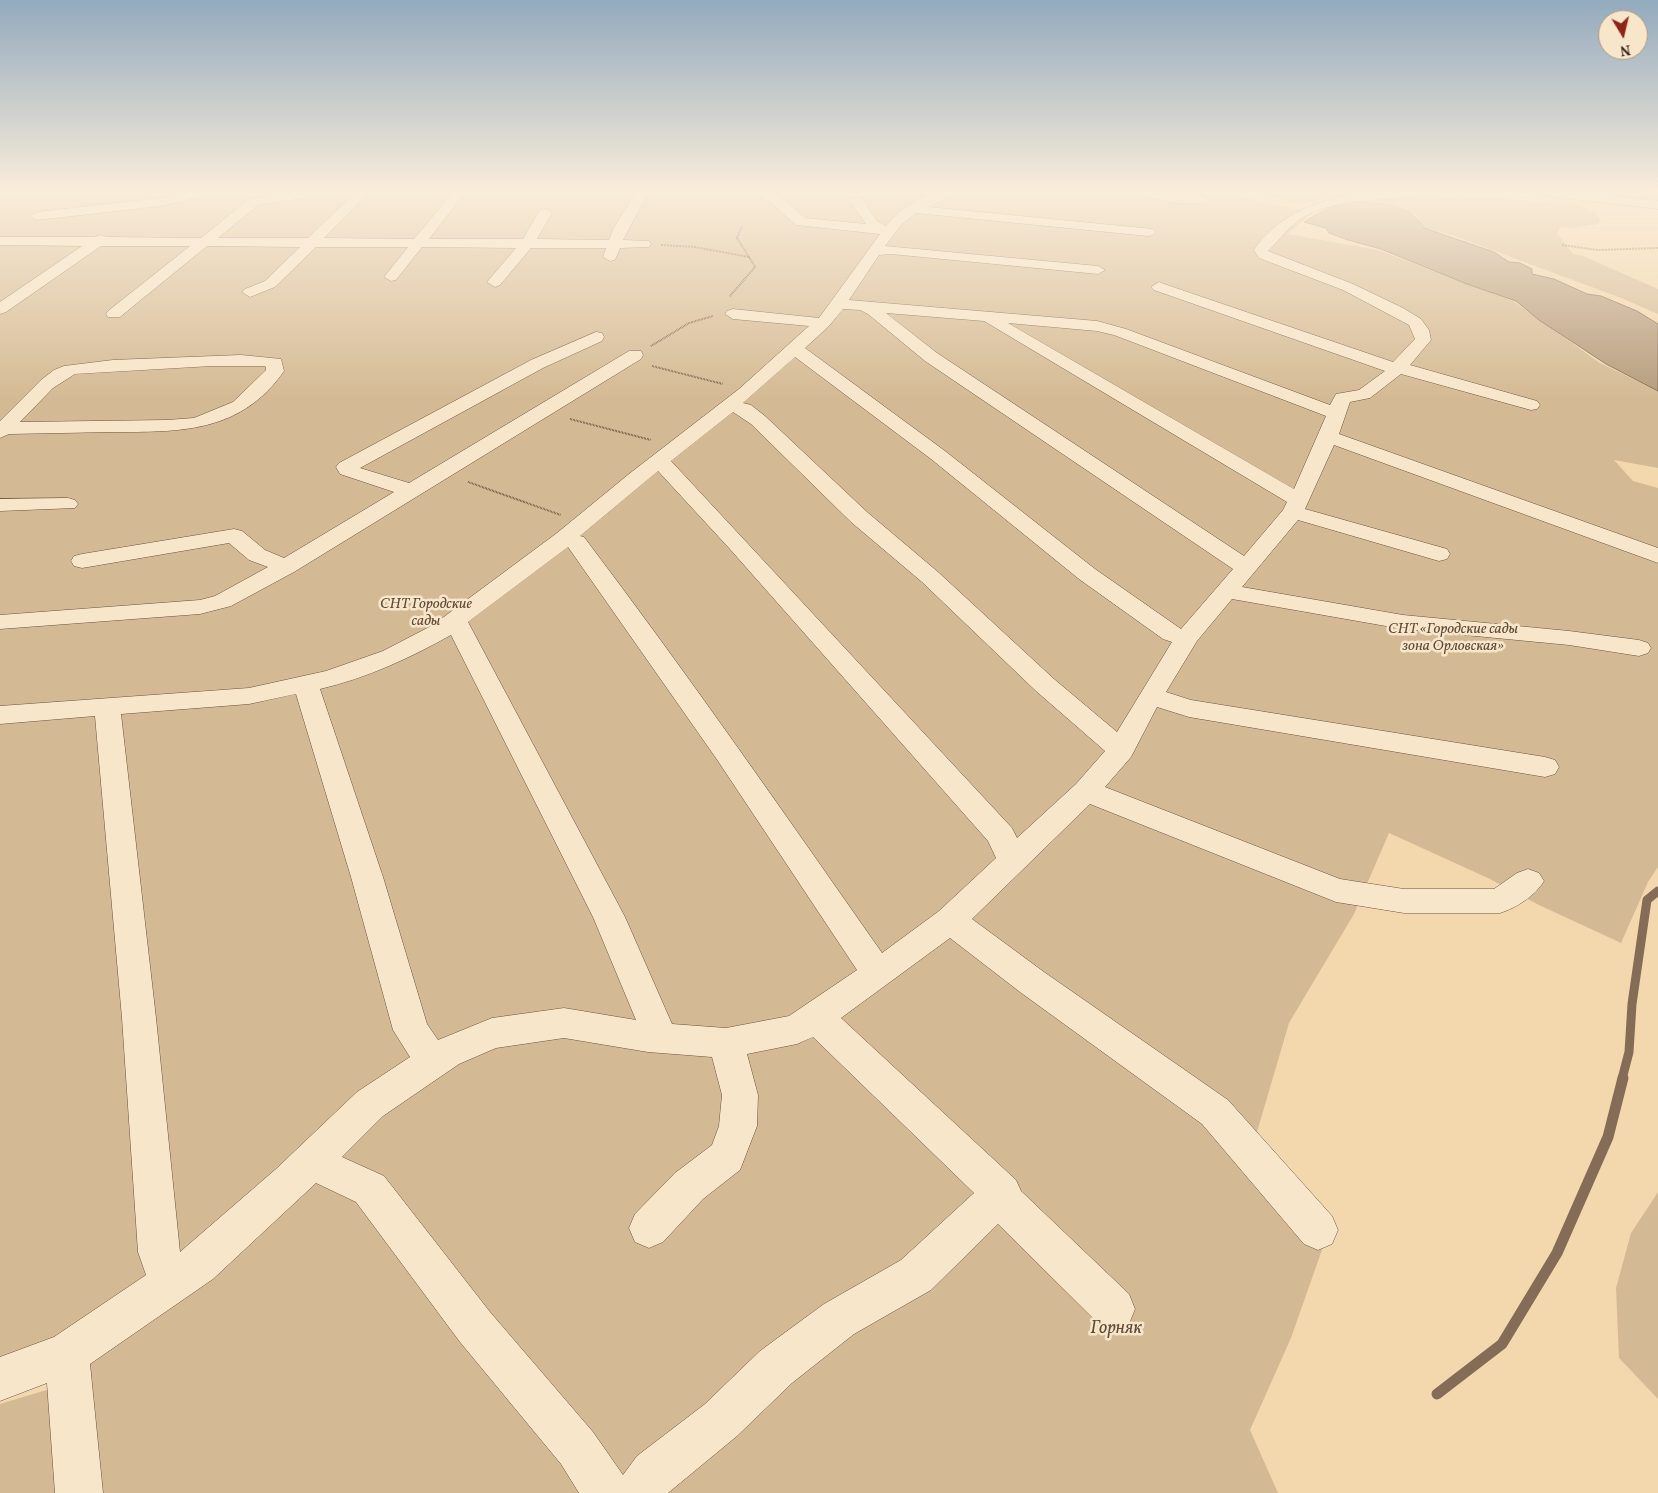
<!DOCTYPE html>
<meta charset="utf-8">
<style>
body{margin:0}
#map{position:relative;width:1658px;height:1493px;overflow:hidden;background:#f3d8ad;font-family:Vollkorn,serif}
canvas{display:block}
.north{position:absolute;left:1598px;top:10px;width:50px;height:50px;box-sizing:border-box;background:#f7e6ca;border:1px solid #ad9984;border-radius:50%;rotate:171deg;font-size:14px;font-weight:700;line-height:20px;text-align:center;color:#3d261c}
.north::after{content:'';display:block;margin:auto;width:18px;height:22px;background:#8f2418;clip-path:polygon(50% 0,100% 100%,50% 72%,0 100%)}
</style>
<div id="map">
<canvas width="1658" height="1493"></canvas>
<div class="north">N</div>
</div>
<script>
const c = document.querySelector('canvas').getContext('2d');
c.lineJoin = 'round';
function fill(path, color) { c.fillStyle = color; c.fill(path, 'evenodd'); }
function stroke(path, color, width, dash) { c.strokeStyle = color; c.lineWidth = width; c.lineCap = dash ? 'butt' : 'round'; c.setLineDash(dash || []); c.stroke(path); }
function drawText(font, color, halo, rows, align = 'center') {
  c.font = font + ' Vollkorn,serif'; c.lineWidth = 5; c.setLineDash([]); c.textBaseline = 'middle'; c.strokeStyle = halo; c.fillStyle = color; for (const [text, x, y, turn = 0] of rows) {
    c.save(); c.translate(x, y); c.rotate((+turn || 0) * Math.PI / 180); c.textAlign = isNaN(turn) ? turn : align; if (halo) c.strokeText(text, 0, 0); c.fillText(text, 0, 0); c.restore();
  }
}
fill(new Path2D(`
 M0,190H1209L1312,213L1288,234L1378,250L1513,301L1600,363L1658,391V468L1614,460L1633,481L1658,488V867L1648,882L1621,943L1539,905L1490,879L1389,833L1354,914L1289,1023L1257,1132L1330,1227L1291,1338L1250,1430L1278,1493H0V1404L53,1388L67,1354L0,1364Z
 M1253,190H1448L1433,199L1488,198L1578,205L1594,211L1601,219L1598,224L1574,228L1561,227L1557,233L1573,254L1583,256L1658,289V314L1621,298L1452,235L1424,228L1417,216L1397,208L1350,196L1329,197L1306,204L1282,200Z
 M1512,190H1658V206Z
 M1658,1192V1399L1619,1358L1616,1288L1631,1233Z`), '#d4ba94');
const water = new Path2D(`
 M1338,202C1367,202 1408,200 1424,228L1494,252L1509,262L1520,263L1532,269V274L1554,279L1587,294L1601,296L1637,311L1658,324V391L1606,364L1539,320L1516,301L1467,284L1381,249L1348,240L1329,233L1326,228L1304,222C1315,214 1327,211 1338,202Z`);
fill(water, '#b59b7c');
stroke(water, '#856c56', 1);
stroke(new Path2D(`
 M1622,1079L1629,1052L1632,1004L1647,900L1658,891`), '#856c56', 9);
stroke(new Path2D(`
 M1437,1394L1502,1344L1557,1253L1608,1137L1623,1078`), '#856c56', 11);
const minor = new Path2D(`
 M199,190H220L218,193L161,206L37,220L30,216L37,212L161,198Z
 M358,190H371L324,238L414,239L455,190H467L429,239H523L540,210L545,209L552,213L537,239L609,240L613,229L637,191L668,190L666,193L646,197L623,240L649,241L651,244L649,247L620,248L615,260L610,261L603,257L606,248H531L500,285L495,287L487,282L516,248L422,247L396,280L391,281L384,277L408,247H316L275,287L250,297L242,292L245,289L265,281L300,247L207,246L120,317H108L106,314L108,311L190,246H101L6,312L0,314V302L82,246L0,245V237H94L101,235L107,237L201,238L249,199L301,191L305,192L307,195L305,198L258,205L218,238H308Z
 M749,190H765L780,196L805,218L866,224L850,201L851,198H861L877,221L886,226C902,205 932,190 959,190L957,193L928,207L1153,229L1155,232L1153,235L1148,236L916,213L902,224L885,246L1098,266L1105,270L1098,274L891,254L879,255L849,300L1097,321L1126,329L1330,405L1336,394L1359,390L1385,371L1154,290L1151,287L1159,282L1164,284L1393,362L1415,339L1409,325L1343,290L1259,258L1254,250C1295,192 1369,190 1434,190L1432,193C1389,203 1341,195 1302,218C1289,226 1279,241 1268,251L1353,284L1403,308L1421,319L1429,330L1431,340L1410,365L1537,401L1540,405L1537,409L1531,410L1401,374L1370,398L1350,402L1339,434L1658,548V563L1334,445L1305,509L1447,549L1450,554L1447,559L1439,561L1298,520L1242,587L1403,615L1569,631L1639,640L1648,643L1651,648L1648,653L1639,656L1569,645L1403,629L1232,599L1197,641L1166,692L1191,700L1545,757L1555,760L1559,767L1555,774L1545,777L1189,717L1157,707L1131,757L1105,787L1340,879L1404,889H1494L1517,873L1528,869L1539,873L1544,881C1535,896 1516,908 1500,913H1404L1336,902L1090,804L972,919L1044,972L1228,1100L1332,1216L1338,1230L1332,1244L1318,1250L1304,1244L1202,1124L1020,992L950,938L841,1018L1016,1180L1021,1191L1129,1294L1135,1309L1129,1324L1114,1330L1099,1324L998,1224L931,1290L854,1334L792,1383L737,1436L668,1493H579L561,1464L460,1342L356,1202L316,1183L213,1279L90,1364L103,1493H55L47,1383L0,1401V1357L54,1337L146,1275L138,1252L122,1018L95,716L0,724V706L249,688L326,671L383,651L433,625L557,533L629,474L739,389L809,326L733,319L725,314L727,311L733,309L819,318L880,234L796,225L770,202ZM843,309L860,310L868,314L925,361L1233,569L1181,629L1095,569L945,451L805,348L829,326ZM886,313L984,321L1287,502L1283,510L1244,556L937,353ZM1008,323L1097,331L1114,335L1326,416L1294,489ZM795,357L931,459L1079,579L1163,639L1172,642L1117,732L1054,679L938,572L867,512L765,416L751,405L743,403ZM733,412L751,424L851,522L922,582L1036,691L1105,751L1076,784L1017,838L1012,828L671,461ZM658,471L729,548L988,841L996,858L939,911L882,953C784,813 687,673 584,537L580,536ZM568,547L718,761L857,970L789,1016L726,1028L672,1024L625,917L468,622ZM451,635L593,917L636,1020L564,1008L492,1018L438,1040L427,1024L383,877L320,689C367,678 410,658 451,635ZM296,694L351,877L393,1030L410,1057L357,1092L276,1169L180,1252L156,1018L121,714L249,704ZM813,1037L974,1193L901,1260L824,1304L760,1351L705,1404L637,1456L623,1475L593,1432L490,1312L384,1176L342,1157L383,1116L459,1064L496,1048L564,1038L648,1052L712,1057L722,1095L719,1126L712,1145L675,1173L635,1214L629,1228L635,1242L649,1248L663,1242L703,1199L740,1170L757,1126L758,1095L747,1054L797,1044Z
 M1125,190C1135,189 1204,194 1208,199C1198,211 1146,196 1131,194Z
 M1523,190H1558L1658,201V209L1529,194Z
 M596,332L602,333L604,337L602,341L543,368L360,468L409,483L629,351H641L643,355L641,359L294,572L231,606L200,614L0,629V615L200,600L215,596L268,567L249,560L229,543L82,568L74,566L71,561L74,556L82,554L234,529L242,531L265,550L284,558L394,492L340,474L336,467L339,463L531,360Z
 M241,355L281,359L284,371C241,433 180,432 113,432C78,433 44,433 9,434L0,438V421L41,380L54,370L64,366L113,360ZM212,366H264L266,367V370L233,402L194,418L167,420L20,422L53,388L75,374Z
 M68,498L75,500L78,504L75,508L0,511V499Z`);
stroke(minor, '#6a5240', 1);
stroke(new Path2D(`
 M661,245L695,247L749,257L737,238L742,226
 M1562,245L1597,250L1658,248
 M730,296L755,267L749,257
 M651,346L689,323L713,316
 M652,366L723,384
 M570,419L651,440
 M468,482L561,515`), '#3d261c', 2, [0.5, 1]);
fill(minor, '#f7e6ca');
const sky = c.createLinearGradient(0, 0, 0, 399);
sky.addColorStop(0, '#93aabd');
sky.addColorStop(0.48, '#faedda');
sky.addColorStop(1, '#faedda00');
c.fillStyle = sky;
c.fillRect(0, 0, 1658, 399);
drawText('italic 15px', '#634b3a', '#f7e6ca', [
 ["СНТ Городские",426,605],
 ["сады",426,622],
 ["СНТ «Городские сады",1453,630],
 ["зона Орловская»",1453,647]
]);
drawText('italic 18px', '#634b3a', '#f7e6ca', [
 ["Горняк",1116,1330]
]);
</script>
